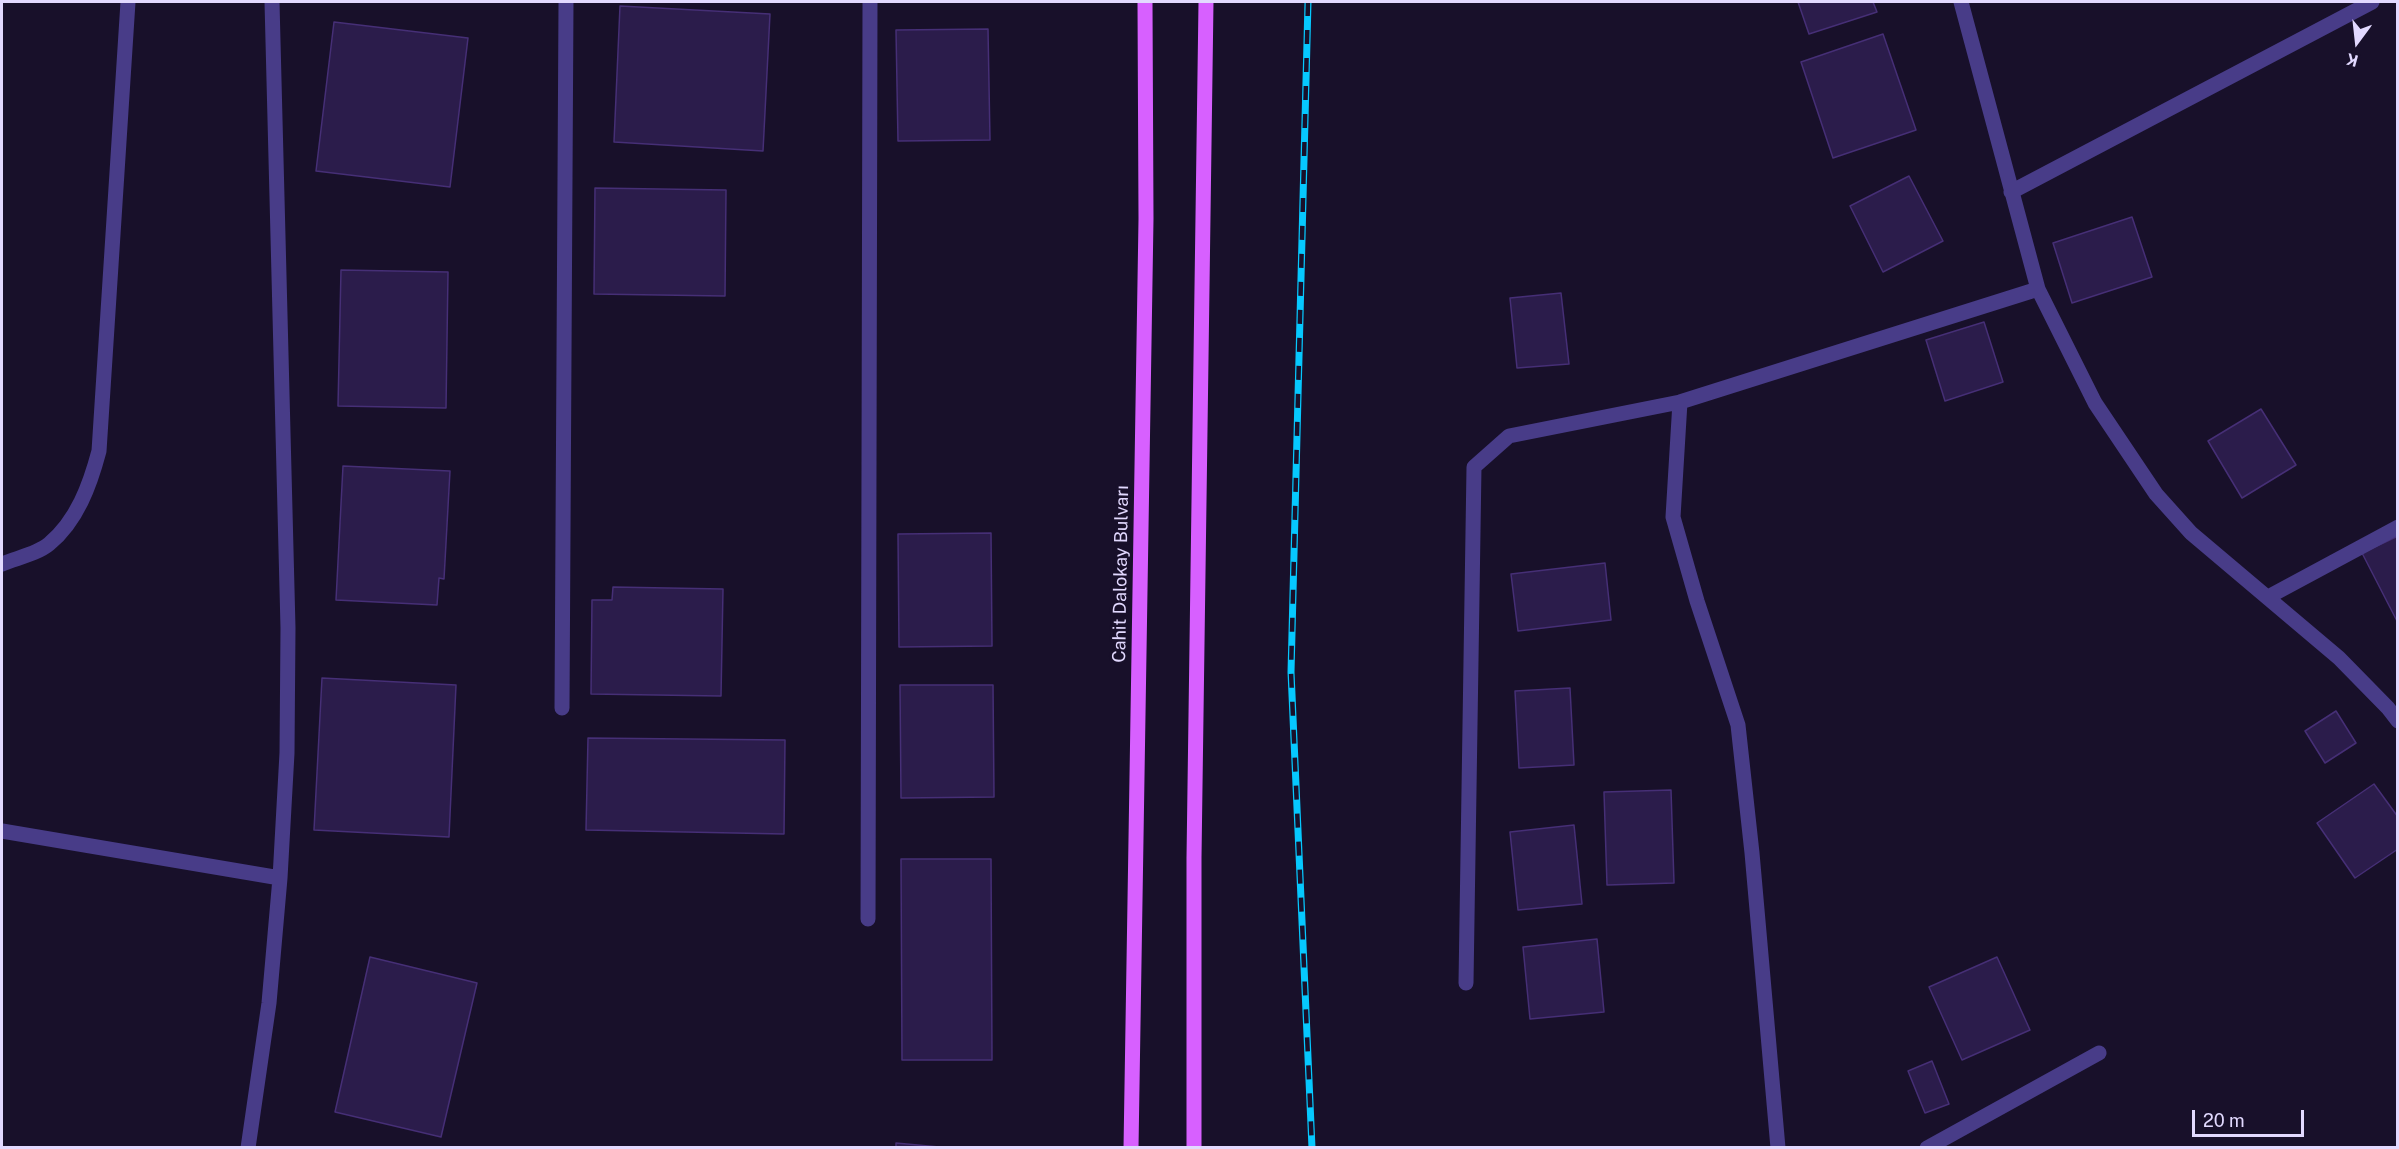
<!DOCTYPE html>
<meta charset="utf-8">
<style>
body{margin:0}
#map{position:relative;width:2399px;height:1149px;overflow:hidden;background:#18102a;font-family:"Public Sans",sans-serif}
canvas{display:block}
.frame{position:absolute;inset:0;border:3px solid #e2d9ff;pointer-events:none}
.north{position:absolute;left:2327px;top:12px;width:60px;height:60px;-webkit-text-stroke:4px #18102a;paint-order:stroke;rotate:195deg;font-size:16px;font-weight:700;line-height:24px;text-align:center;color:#e2d9ff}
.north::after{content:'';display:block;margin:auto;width:21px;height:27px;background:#e2d9ff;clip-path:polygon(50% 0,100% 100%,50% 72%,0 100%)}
.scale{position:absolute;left:2192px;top:1110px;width:112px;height:27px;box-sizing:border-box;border:3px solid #e2d9ff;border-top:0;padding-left:8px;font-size:18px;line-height:21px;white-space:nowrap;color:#e2d9ff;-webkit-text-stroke:4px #18102a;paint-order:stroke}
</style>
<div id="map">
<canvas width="2399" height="1149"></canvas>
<div class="frame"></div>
<div class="north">K</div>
<div class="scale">20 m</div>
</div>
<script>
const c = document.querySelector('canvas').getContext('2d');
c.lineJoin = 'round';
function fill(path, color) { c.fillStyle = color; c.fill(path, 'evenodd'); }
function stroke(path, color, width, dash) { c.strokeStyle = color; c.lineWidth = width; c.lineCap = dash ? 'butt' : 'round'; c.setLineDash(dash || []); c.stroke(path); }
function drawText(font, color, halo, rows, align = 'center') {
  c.font = font + ' "Public Sans",sans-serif'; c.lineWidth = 6; c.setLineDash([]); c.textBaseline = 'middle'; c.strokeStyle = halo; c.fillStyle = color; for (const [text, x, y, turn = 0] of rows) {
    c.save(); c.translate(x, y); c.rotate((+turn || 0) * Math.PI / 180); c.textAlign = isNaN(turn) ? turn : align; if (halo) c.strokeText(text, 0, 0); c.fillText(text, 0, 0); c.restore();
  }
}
const building = new Path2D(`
 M1798,2H1873L1877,12L1809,34Z
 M620,6L770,14L763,151L614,142Z
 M334,22L468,38L450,187L316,171Z
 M988,29L990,140L898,141L896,30Z
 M1883,34L1916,130L1833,158L1801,62Z
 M1909,176L1943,241L1883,272L1850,206Z
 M595,188L726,190L725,296L594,294Z
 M2132,217L2152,277L2072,303L2053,243Z
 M341,270L448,272L446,408L338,406Z
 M1561,293L1569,364L1517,368L1510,298Z
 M1984,322L2003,382L1945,401L1926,340Z
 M2261,409L2296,465L2242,498L2208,441Z
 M343,466L450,471L444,579L439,578L437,605L336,600Z
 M991,533L992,646L899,647L898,534Z
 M2398,536V623L2362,553Z
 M1605,563L1611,620L1518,631L1511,574Z
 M613,587L723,589L721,696L591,694L592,600H612Z
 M322,678L456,685L449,837L314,830Z
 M900,685H993L994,797L901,798Z
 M1570,688L1574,765L1519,768L1515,691Z
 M2336,711L2356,743L2325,763L2305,731Z
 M588,738L785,740L784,834L586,830Z
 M2374,784L2398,817V849L2355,878L2317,823Z
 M1671,790L1674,883L1607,885L1604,792Z
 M1574,825L1582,904L1518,910L1510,832Z
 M901,859H991L992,1060H902Z
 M1597,939L1604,1012L1530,1019L1523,947Z
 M370,957L477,983L441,1137L335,1112Z
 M1997,957L2030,1030L1962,1060L1929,987Z
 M1932,1061L1949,1104L1925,1113L1908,1071Z
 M896,1143L950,1148H896Z`);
fill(building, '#2b1c4b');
stroke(building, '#462f76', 1.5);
stroke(new Path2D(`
 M1961,2L2038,289L2095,403L2156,494L2191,533L2339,658L2388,708L2398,721
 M2011,192L2372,2
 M1680,402L1673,517L1697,601L1738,725L1752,853L1778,1148
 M2,564C16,558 37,554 49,544C77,521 90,485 99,451L128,2
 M2268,597L2398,527
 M562,708L566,2
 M2,831L280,878
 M868,919L870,2
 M1466,983L1474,467L1509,436L1680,402L2038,289
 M248,1148L269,1003L280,878L287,753L288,628L272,2
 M1927,1148L2099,1053`), '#483c88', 15);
stroke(new Path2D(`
 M1131,1148L1146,219L1145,2
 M1194,1148V857L1206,2`), '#d760ff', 15);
const rail = new Path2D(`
 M1308,2L1291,672L1312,1148`);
stroke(rail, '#06c8fe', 7);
stroke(rail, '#18102a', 4.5, [14]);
drawText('18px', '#e2d9ff', '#18102a', [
 ["Cahit Dalokay Bulvarı",1121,574,-89]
]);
</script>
